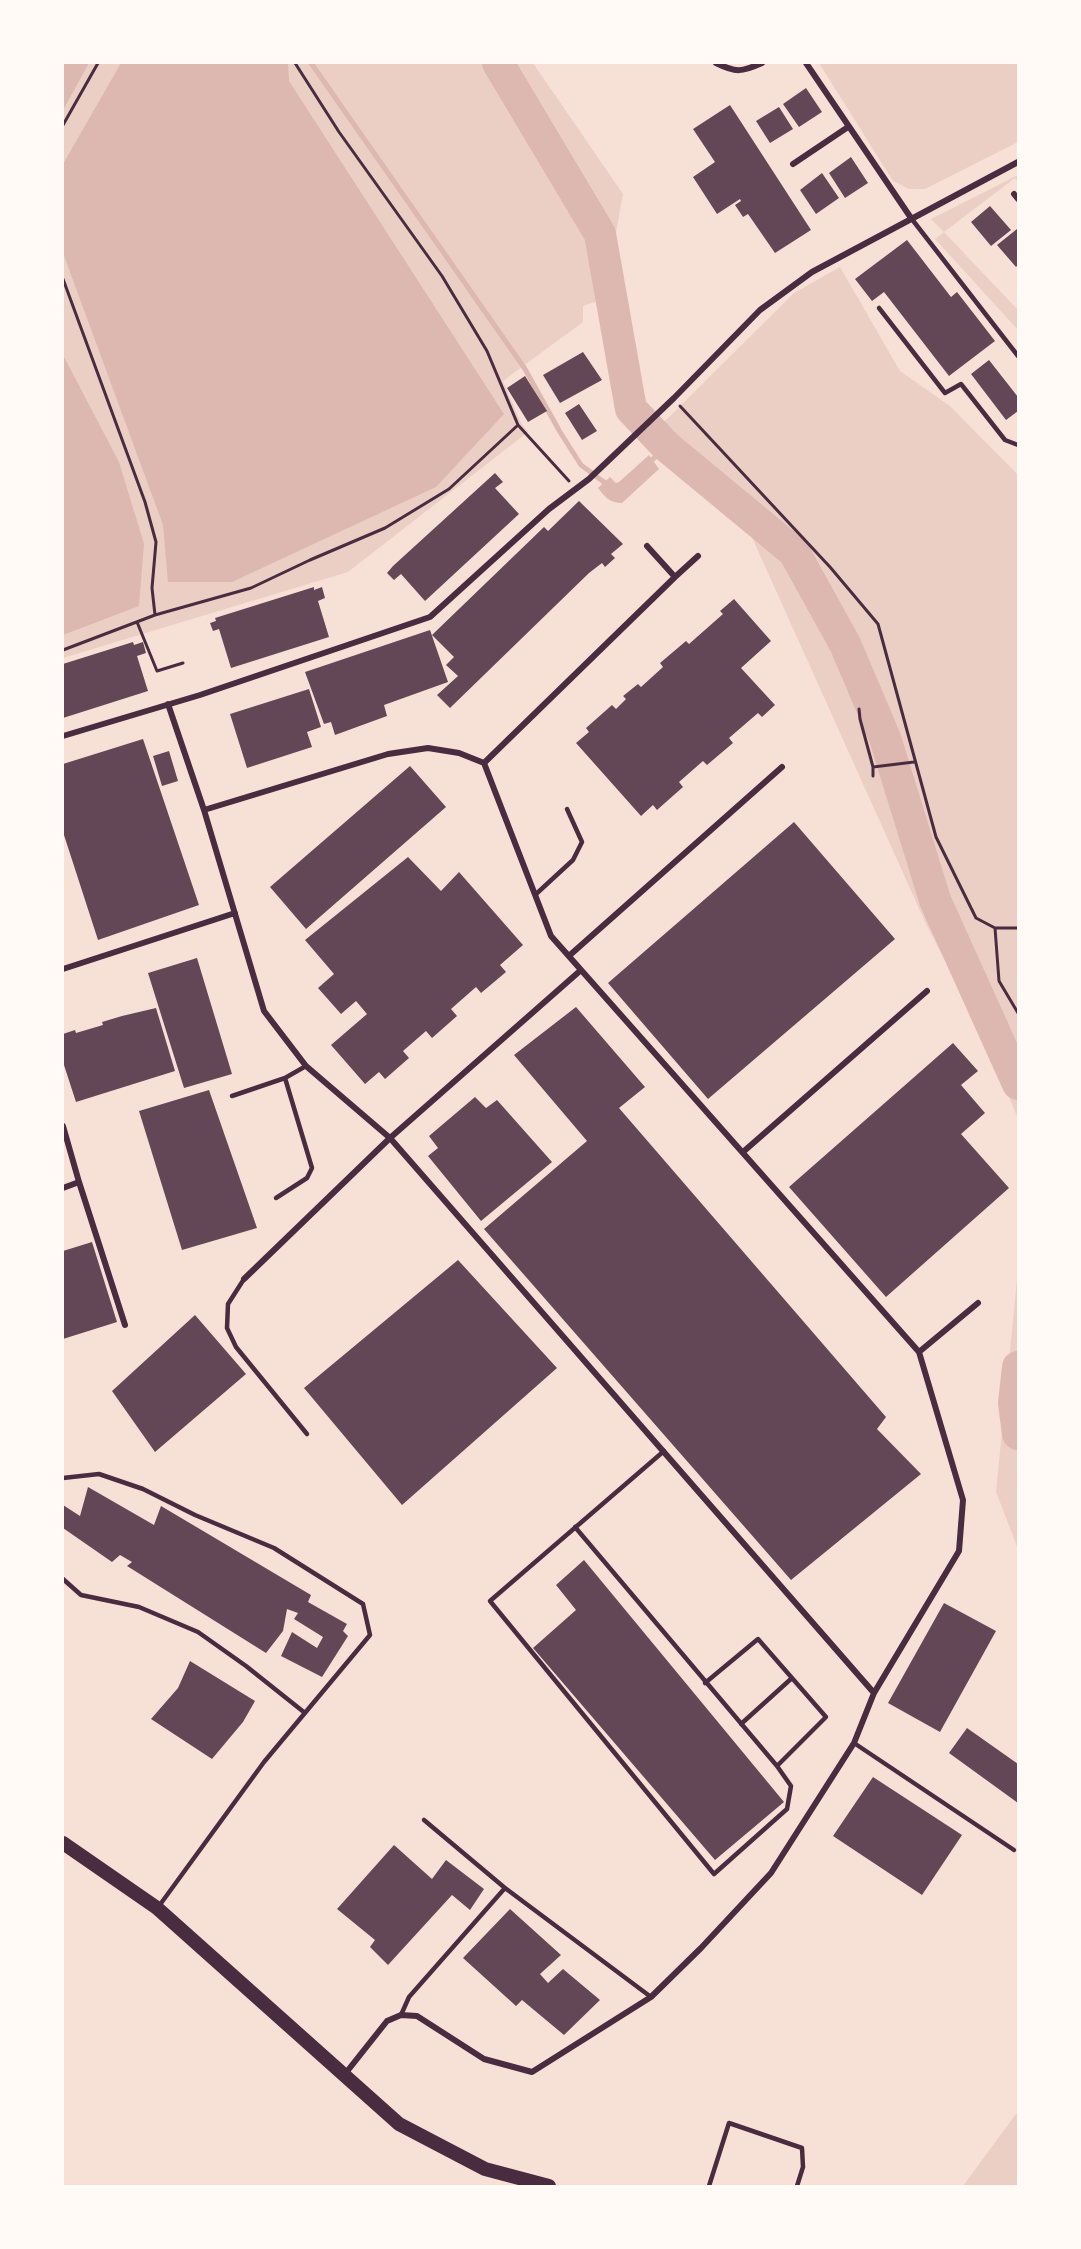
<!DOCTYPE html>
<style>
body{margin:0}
#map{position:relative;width:1081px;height:2249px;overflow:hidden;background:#f7e1d7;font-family:"Space Grotesk",sans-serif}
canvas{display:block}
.frame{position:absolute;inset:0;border:64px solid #fffaf5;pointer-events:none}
</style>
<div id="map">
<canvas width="1081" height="2249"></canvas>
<div class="frame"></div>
</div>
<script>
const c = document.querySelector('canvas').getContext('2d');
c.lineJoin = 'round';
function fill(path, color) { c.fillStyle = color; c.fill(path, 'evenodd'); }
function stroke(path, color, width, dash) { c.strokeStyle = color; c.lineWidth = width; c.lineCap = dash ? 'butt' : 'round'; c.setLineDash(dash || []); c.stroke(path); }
fill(new Path2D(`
 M63,63H533L623,194L604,299L583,306V322L503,381L521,423L528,432L348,572L63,658Z
 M819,63H1018V142L925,189H909L893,181Z
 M1018,175V181L1015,178L944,232L1018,310V330L935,239L944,232L931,219Z
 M840,267L900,371L950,406L1018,475V1119L984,1035L926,924L750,533L668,463L660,426L794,293Z
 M1018,1269V1549L996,1492Z
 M1018,2111V2186H963Z`), '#ebcfc5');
fill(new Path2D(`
 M63,63H89L63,110Z
 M121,63H288L289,81L504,414L436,487L232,582H168L163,525L63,253V164Z
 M63,355L119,462L144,544L139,606L63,635Z
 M649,455L659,469L622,503C610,503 605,497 598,488L610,477L616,483L619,482Z`), '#dcb8b0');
stroke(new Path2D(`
 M311,63L525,369L560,432L581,465L608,485
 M648,464L666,446`), '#dcb8b0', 5);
stroke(new Path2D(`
 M498,63L600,234L631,409L666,446L794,552L845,644L885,738L935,900L1018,1084
 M1018,1367L1014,1403L1018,1434`), '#dcb8b0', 32);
fill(new Path2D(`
 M806,88L822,112L799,127L783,104Z
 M730,105L811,230L775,253L748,214L743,217L735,205L741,201L740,199L717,214L693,177L715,162L693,129Z
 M779,107L793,129L770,143L756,121Z
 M851,157L868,183L845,198L829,173Z
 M822,173L839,198L816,214L800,190Z
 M990,206L1011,230L991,246L971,222Z
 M1017,229L1018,265L1016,267L997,245Z
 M907,240L951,297L957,292L995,341L949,376L884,292L872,301L855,279Z
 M583,352L602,380L560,403L543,375Z
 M989,360L1018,397V411L1006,420L971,374Z
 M525,376L547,411L528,422L507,388Z
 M579,404L597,431L582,440L565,413Z
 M495,473L503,482L495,488L519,514L425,601L401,574L394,580L387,573L393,566Z
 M579,501L623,544L611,554L615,558L605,567L602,563L589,573L450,708L437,695L458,676L446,665L454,657L432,635L544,527L548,531Z
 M314,587V590L322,587L325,598L318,601L329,637L231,668L219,629L213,631L210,623L216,621L215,618Z
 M734,599L771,641L741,668L775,705L762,717L758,713L729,738L733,743L707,765L703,761L679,782L683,787L657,810L653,805L641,816L576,743L589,732L586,728L612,705L616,709L626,699L623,696L638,684L641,687L663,667L660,663L686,641L689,644L723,614L720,611Z
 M430,630L448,682L384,705L387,716L335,735L331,722L324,724L305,672Z
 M133,642L134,645L143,642L146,653L137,656L148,691L63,718V664Z
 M309,689L321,727L307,732L312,747L247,768L230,714Z
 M143,739L199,905L98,940L63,832V764Z
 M169,751L178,781L162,786L153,756Z
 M410,766L446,807L306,929L270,887Z
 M794,822L895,939L708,1099L608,983Z
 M408,857L441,891L459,872L523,945L500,965L506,972L481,993L476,987L451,1009L457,1016L432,1038L426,1031L403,1051L409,1058L385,1079L379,1072L365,1084L331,1045L367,1014L356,1001L341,1014L318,988L334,974L305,940Z
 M197,958L232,1074L184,1088L148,973Z
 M576,1007L645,1087L619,1108L886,1417L877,1429L921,1474L791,1580L484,1229L587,1141L514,1055Z
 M156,1008L175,1071L76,1102L63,1062V1034L75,1030L76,1033L103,1025L102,1022L122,1016Z
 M953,1043L978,1071L961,1085L985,1113L961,1134L1009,1188L886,1297L789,1187Z
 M209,1090L257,1228L182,1250L139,1111Z
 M475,1097L486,1108L497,1100L552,1162L481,1221L428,1156L438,1148L429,1136Z
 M92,1242L117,1322L63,1339V1251Z
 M458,1260L557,1368L402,1505L304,1388Z
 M195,1315L246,1374L155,1452L112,1391Z
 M88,1487L154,1525L161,1506L311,1595L308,1602L347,1624L343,1631L348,1636L322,1677L281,1656L292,1632L317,1648L323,1637L294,1619L298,1613L287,1609L283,1631L266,1653L127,1566L132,1562L120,1555L112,1562L63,1528V1505L80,1516Z
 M584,1560L784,1802L715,1860L533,1648L576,1610L556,1585Z
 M944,1603L996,1631L940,1732L888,1703Z
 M190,1661L255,1701L243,1722L212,1759L151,1719L178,1688Z
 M967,1728L1018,1764V1803L949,1753Z
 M873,1777L962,1835L922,1895L833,1836Z
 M394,1845L432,1879L446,1860L484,1889L470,1910L452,1895L388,1965L370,1947L375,1940L337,1909Z
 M510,1909L561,1955L540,1974L548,1983L563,1969L600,2000L564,2035L522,2000L516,2006L463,1958Z`), '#644757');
stroke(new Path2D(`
 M295,63L339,132L442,276L487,351L518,425L569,481
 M63,125L98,63
 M63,279L145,502L156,542L152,588L155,615L251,588L310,560L385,528L449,489L518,425
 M680,406L830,567L878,624L936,837L976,918L995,928L999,981L1018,1013
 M137,622L157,671L183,663
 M63,650L155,615
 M859,709L860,719L873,767L914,762
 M873,776V767
 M995,928H1018`), '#4a2c40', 3);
stroke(new Path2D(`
 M911,218L1018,356
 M879,308L945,393L961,384L1005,440L1018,445
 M535,895L573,860L582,842L567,809
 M232,1096L285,1078L306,1066
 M276,1198L307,1178L312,1168L285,1078
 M244,1279L228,1304L227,1328L236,1347L307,1434
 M63,1478L99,1474L143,1489L195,1515L274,1548L363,1604L370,1635L264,1762L159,1906
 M575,1527L777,1766L791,1786L787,1809L714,1874L490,1601L664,1451
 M63,1579L81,1595L139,1607L198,1632L246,1666L305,1713
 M705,1683L758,1639L826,1717L777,1766
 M741,1724L792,1678
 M854,1743L1014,1850
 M505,1888L651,1997
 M401,2015L409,1997L505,1888L424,1820
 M709,2186L729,2123L802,2148L803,2167L797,2186`), '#4a2c40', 4.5);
stroke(new Path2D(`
 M716,63C736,73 742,72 762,63
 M806,63L911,218
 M793,164L848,127
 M1014,194L1018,199
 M675,577L698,556
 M168,704L204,810L264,1011L306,1066L390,1138L874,1693
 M63,736L200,695L430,617L549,509L589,479L674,398L760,310L812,272L1018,162
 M484,763L675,577L647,546
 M204,810L388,754L428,748L459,753L484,763L551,936L919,1352L963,1500L959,1551L874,1693L854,1743L771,1873L701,1948L651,1997L532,2072L484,2059L417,2016L401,2015L387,2021L345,2074
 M570,955L782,767
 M63,969L235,913
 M63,1126L79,1182L63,1188
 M743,1152L927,991
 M79,1182L125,1325
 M244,1279L390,1138L581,970
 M919,1352L978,1303`), '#4a2c40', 6);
stroke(new Path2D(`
 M63,1843L157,1908L399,2124L485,2169L549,2186`), '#4a2c40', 14);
</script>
